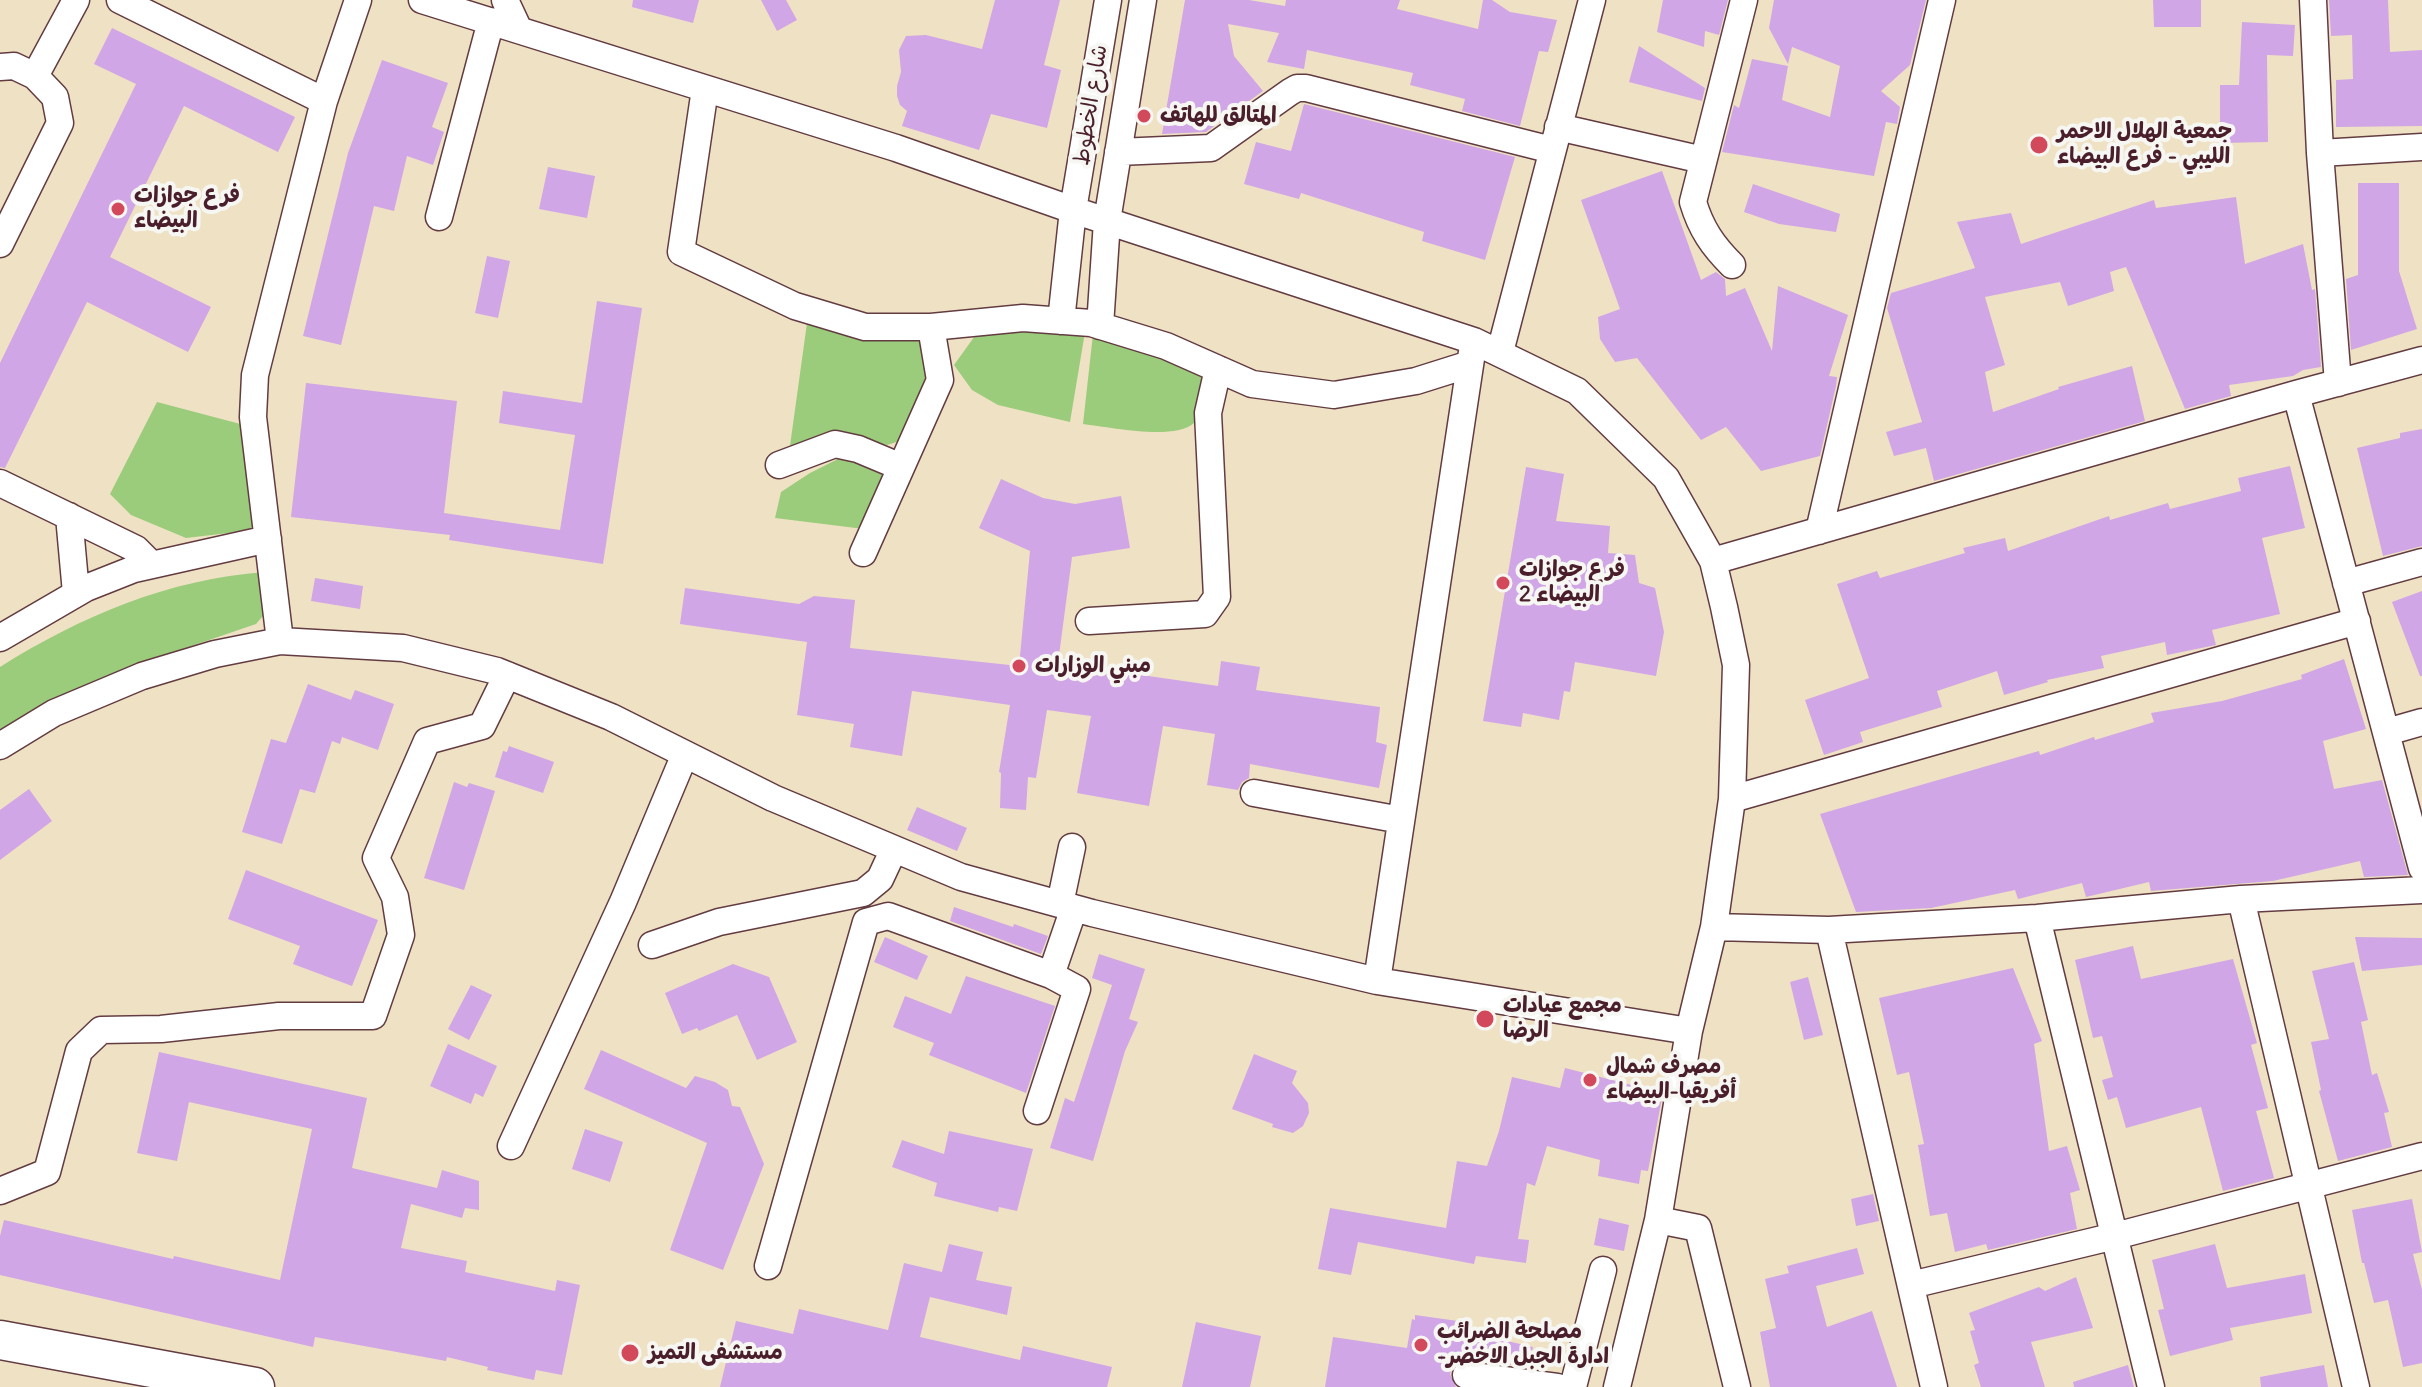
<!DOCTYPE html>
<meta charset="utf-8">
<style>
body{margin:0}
canvas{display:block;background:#efe1c3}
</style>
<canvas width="2422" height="1387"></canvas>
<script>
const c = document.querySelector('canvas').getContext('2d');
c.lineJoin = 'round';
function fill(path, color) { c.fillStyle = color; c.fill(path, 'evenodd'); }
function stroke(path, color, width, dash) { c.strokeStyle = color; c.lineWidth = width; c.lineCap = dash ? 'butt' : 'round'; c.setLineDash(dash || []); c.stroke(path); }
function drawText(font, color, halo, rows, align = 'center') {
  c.font = font + ' Delius,"Playpen Sans Arabic",sans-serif'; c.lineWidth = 8; c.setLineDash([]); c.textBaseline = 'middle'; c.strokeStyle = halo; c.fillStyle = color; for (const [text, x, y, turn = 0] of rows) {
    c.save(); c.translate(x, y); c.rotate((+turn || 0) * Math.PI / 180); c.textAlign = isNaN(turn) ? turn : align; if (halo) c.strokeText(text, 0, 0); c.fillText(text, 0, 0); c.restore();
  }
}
fill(new Path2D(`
 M807,323L923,339L932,398L906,439L887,445L847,436L789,453Z
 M1053,329L1085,332L1070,422L998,405L972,390L954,365L977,333Z
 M1093,334L1195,362L1212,390C1208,402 1203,414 1194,423C1175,441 1109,427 1083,424Z
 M157,402L248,426L262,520L246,531L186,538L131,515L110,494Z
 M844,456L877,464L888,483L872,530L775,518L781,492L810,473Z
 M265,572L268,610L256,624L127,668L65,696L0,735V667C81,616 169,579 265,572Z`), '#9bcc7c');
fill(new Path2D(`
 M633,0H699L693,23L632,7Z
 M761,0H786L797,20L777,31Z
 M995,0H1060L1044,65L1061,70L1047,128L991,114L979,150L902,126L907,111L900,105L897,96V86L901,72L899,50L906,36L926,35L982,49Z
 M1185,0H1249L1285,6L1286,0H1400L1397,9L1478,29L1483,0H1492L1510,12L1557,20L1548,52L1539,51L1520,126L1462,111L1465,99L1410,85L1413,73L1307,50L1304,69L1267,62L1279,33L1228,24L1234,56L1263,91L1206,132L1162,134Z
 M1663,0H1728L1719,35L1705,31L1704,47L1657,32Z
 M1774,0H1926L1910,65L1881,91L1900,107L1897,124L1886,122L1874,176L1722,152L1734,105L1739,108L1752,59L1788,66L1782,100L1830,117L1840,66L1792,47L1788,64L1769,28Z
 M2153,0H2201V27H2154Z
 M2329,0H2388L2390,52L2422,50V126L2336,127V80L2353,79L2352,35L2331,36Z
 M2242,22L2295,25L2293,56L2267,55L2268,142L2220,143V85H2239Z
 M112,28L295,117L278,152L184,106L110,257L211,307L188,352L87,302L5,468L0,467V363L136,84L94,64Z
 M1639,46L1705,88L1702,101L1629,82Z
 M382,60L448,83L432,127L444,132L433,165L407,156L394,211L374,206L341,345L303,336L348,153Z
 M1304,104L1515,157L1485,260L1422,241L1424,232L1301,193L1299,199L1244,184L1256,142L1291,151Z
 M548,167L595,176L587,218L539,209Z
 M1662,171L1701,280L1716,272L1725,279L1726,296L1745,288L1772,351L1778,286L1848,315L1829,376L1837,377L1836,386L1820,456L1761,471L1726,427L1701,440L1637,358L1615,362L1600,339L1598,317L1620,309L1581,200Z
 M2358,183H2399V271L2417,329L2351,350L2346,279L2358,275Z
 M1753,184L1840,214L1836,232L1779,224L1744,212Z
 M2236,197L2245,264L2303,244L2312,290L2315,289L2321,367L2303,370L2293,376L2229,385L2231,396L2185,409L2126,267L2110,272L2114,291L2068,306L2060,282L1985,297L2005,365L1985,372L1993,412L2059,389L2058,387L2132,366L2145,421L1934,481L1926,448L1894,456L1886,432L1922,422L1887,308L1891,293L1975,268L1957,222L2011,213L2021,244L2154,200L2156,208Z
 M487,256L510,261L498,318L475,313Z
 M597,301L642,308L603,564L449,540L450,535L291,517L306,383L457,401L444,513L560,530L575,435L499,423L503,391L582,403Z
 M2422,429V546L2383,556L2357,448L2400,438V433Z
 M2290,466L2305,528L2262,538L2280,614L2212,630L2216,645L2167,655L2165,642L2101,656L2104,668L2047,680L2048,682L2004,695L1997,671L1937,691L1942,707L1860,732L1863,742L1824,755L1805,700L1869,678L1837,584L1877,571L1880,578L1965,553L1963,548L2005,538L2008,551L2109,516L2110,520L2168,503L2170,509L2241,491L2238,478Z
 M1526,467L1564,474L1556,521L1610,526L1608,553L1635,555L1639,583L1655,588L1664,632L1656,676L1575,662L1570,692L1564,691L1559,720L1523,713L1521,727L1483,721Z
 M1001,479L1043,498L1075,504L1121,496L1130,548L1072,557L1058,663L1218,686L1221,661L1260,667L1256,690L1380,707L1376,742L1387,745L1379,788L1250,764L1249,778L1242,782L1238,790L1207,785L1215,734L1163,726L1149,806L1077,793L1091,716L1047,710L1036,778L1028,777L1026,810L1000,808L1001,773L999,772L1010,705L912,691L902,756L850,747L854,724L797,715L807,642L680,624L685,588L799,604L814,596L855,600L850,648L1019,666L1030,551L979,528Z
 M315,578L363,586L360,609L311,601Z
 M2422,591V676H2420L2392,602Z
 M2344,659L2366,729L2323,741L2334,789L2382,780L2408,875L2364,877L2360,861L2273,881L2151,891L2149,882L2086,897L2082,883L2018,899L2015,890L1931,908L1856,912L1820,814L2039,751L2040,755L2094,737L2095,740L2154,722L2151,713L2222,701L2302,679L2301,675Z
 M308,684L351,700L355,690L394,704L378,750L342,737L340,744L332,741L315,793L300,789L282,844L242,832L271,739L286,743Z
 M509,746L554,762L543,793L495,777L503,751L507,752Z
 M454,782L467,787L469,783L495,791L464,890L424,878Z
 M29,789L52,821L0,860V810Z
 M917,807L967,828L957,851L907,830Z
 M246,870L378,920L352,986L293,964L300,946L228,919Z
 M954,907L1013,927L1014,924L1048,936L1041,954L950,921Z
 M885,937L928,956L917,980L874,962Z
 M2355,937L2422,938V965L2362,971Z
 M2133,946L2141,979L2233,959L2257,1043L2251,1045L2268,1108L2256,1111L2274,1178L2223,1191L2201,1107L2126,1128L2117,1097L2108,1100L2102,1080L2113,1077L2102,1036L2093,1038L2075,960Z
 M1099,954L1145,969L1129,1019L1138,1022L1125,1051L1093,1161L1050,1148L1065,1098L1074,1102L1112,985L1092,978Z
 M2354,962L2368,1020L2361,1022L2372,1075L2377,1073L2389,1112L2384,1113L2392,1147L2338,1161L2319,1091L2321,1090L2311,1042L2329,1039L2312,971Z
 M733,964L769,977L797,1042L757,1060L737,1015L699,1031L697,1028L682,1034L665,993Z
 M2013,968L2042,1041L2034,1044L2049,1151L2067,1146L2080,1190L2070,1193L2077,1229L1988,1250L1986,1244L1955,1252L1947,1213L1930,1216L1918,1145L1924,1144L1909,1072L1897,1075L1879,998Z
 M966,976L1055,1006L1026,1093L929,1055L934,1043L893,1027L905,996L951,1014Z
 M1808,977L1823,1035L1804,1040L1790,982Z
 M471,985L492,995L469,1040L448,1029Z
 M448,1044L497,1066L483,1097L475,1093L471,1104L430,1086Z
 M601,1050L686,1088L695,1076L715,1082L728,1090L732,1106L740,1107L764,1164L723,1270L670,1250L707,1143L584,1089Z
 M159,1052L367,1098L352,1168L437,1188L442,1170L479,1181V1210L465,1208L462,1218L411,1204L401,1248L467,1261L465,1272L555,1291L557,1280L580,1285L562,1375L536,1370L534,1380L487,1370L488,1367L447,1357L446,1361L315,1337L313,1347L0,1275V1236L4,1220L173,1259L174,1256L280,1280L312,1129L189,1102L177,1161L137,1153Z
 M1254,1054L1297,1071L1292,1083L1308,1103L1309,1113L1303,1126L1293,1133L1272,1127L1273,1124L1232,1109Z
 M1565,1068L1663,1093L1648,1171L1641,1170L1639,1184L1598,1176L1600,1160L1547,1146L1535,1186L1527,1183L1518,1239L1529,1240L1526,1263L1476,1256L1474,1264L1358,1242L1351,1275L1318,1269L1330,1208L1446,1228L1457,1161L1487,1166L1499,1131L1512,1077L1560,1088Z
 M585,1129L623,1142L610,1182L572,1169Z
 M949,1131L1033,1149L1017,1211L999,1207L998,1212L934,1196L937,1183L892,1167L902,1140L944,1154Z
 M1873,1194L1879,1221L1856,1226L1851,1199Z
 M2412,1199L2422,1252L2413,1254L2422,1290V1363L2403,1367L2388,1300L2374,1303L2364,1263H2362L2352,1210Z
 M1599,1218L1629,1225L1624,1251L1594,1245Z
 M949,1244L983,1252L976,1280L1012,1287L1007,1315L930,1297L920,1337L1020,1360L1023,1346L1112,1367L1107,1387H720L736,1321L793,1334L799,1309L888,1330L904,1263L942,1272Z
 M2215,1244L2227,1288L2305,1274L2312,1313L2230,1328L2233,1340L2170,1356L2158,1310L2164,1309L2152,1260Z
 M1857,1248L1864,1274L1816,1286L1827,1327L1872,1311L1897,1387H1770L1760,1332L1776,1328L1765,1279L1789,1273L1787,1266Z
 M2076,1277L2093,1328L2031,1342L2045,1387H1981L1974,1365L1979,1363L1970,1331L1975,1330L1969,1313L2039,1287L2045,1291Z
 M1415,1315L1465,1322L1464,1331L1533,1347L1528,1367L1467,1359L1459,1361L1453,1366L1450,1374L1456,1387H1325L1333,1337L1407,1348L1412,1319L1415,1320Z
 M1196,1322L1261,1336L1250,1387H1182Z
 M2128,1365L2134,1387H2074L2073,1382Z
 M2324,1365L2328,1387H2261L2260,1377Z`), '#d1a6e6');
const minor = new Path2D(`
 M120,0L324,101
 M422,0L896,148L1073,210L1474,341L1577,391L1666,478L1713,561L1724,607L1736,665L1732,799L1714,927L1689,1031L1658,1220L1617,1387
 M505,0L519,30
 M2313,0L2320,153L2338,383
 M0,67L14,66L35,76L55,97L60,123L0,244
 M35,76L76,0
 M705,89L681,252L795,306L865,327H931L1023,318L1091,323L1166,346L1252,384L1334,395L1416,381L1470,364
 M1558,127L1703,160
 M1118,152L1211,148L1290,92L1297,88H1306L1552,150
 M2320,153L2422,147
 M439,217L491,21
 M1732,265C1713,246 1701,229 1693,202L1744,0
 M1061,321L1073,210L1108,0
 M1100,326L1107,221L1143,0
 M1500,352L1592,0
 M2296,394L2422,868
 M779,465L835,444L858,449L901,467
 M0,483L136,549L152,565
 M69,516L76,593
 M1819,531L1942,0
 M863,553L940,380L931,327
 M1713,561L2296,394L2422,360
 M2346,583L2422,562
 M1089,621L1205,614L1217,597L1208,413L1218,369
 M0,638L86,588L134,569L268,539
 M280,641L253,417L255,375L324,101L358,0
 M2387,732L2422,722
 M0,746L54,713L142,676L215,654L280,641L403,648L497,671L611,717L773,798L961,877L1092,913L1377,981L1689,1031
 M1254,793L1401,820
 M1732,799L2357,621
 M2241,899L2356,1387
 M1060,904L1072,847
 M2037,918L2151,1387
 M1714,927L1829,930L2037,918L2241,899L2422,890
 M1829,930L1934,1387
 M652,945L719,922L863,893L880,879L894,849
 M1377,981L1472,352
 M1037,1111L1077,989L1051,975
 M511,1146L623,902L685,754
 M0,1191L47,1172L79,1051L101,1030L161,1029L279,1016H373L401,935L395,897L376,858L427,741L482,726L507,675
 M1658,1220L1698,1228L1737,1387
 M768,1266L866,922L888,916L1051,975L1074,908
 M1911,1285L2115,1236L2422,1156
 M1466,1375L1557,1387
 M1573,1387L1603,1270`);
const highway = new Path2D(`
 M0,1340L255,1387`);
stroke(minor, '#633c42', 29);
stroke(highway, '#633c42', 41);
stroke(minor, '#fff', 26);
stroke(highway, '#fff', 38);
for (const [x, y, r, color] of [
 [1144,116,8,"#d1495b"],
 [2039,145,10,"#d1495b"],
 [118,209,8,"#d1495b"],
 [1503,583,8,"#d1495b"],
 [1019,666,8,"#d1495b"],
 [1485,1019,10,"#d1495b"],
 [1590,1080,8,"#d1495b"],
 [1421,1345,8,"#d1495b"],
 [630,1353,10,"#d1495b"]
]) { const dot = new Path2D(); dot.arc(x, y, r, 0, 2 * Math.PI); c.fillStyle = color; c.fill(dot); stroke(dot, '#f6f6f2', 3); }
drawText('22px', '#4a1f2b', '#f6f6f2', [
 ["شارع الخطوط",1091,105,-81]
]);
drawText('bold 22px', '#4a1f2b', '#f6f6f2', [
 ["المتالق للهاتف",1160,116],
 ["جمعية الهلال الاحمر",2057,132],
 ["الليبي - فرع البيضاء",2057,157],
 ["فرع جوازات",134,196],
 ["البيضاء",134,221],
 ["فرع جوازات",1519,570],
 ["البيضاء 2",1519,595],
 ["مبني الوزارات",1035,666],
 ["مجمع عيادات",1503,1006],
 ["الرضا",1503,1031],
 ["مصرف شمال",1606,1067],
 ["أفريقيا-البيضاء",1606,1092],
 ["مصلحة الضرائب",1437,1332],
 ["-ادارة الجبل الاخضر",1437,1357],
 ["مستشفى التميز",648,1353]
], 'left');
</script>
